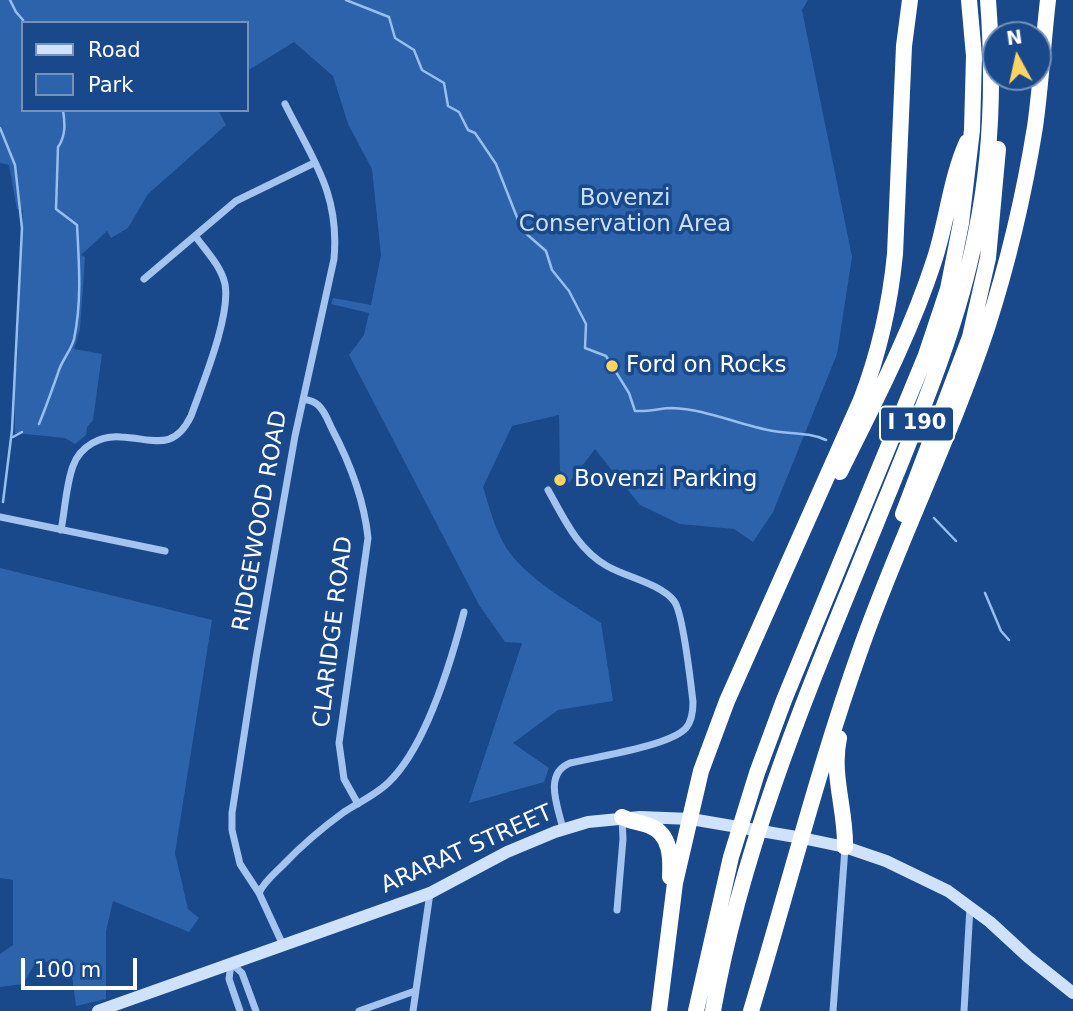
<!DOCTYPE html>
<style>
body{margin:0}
#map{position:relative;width:1073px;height:1011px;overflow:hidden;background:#19498b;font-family:"DejaVu Sans",sans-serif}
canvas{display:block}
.legend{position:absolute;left:21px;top:21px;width:228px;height:91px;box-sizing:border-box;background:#19498b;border:2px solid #7592b9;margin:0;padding:9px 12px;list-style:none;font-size:21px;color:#fff}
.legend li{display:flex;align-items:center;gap:14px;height:35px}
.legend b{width:35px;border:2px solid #7592b9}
.north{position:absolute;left:982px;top:21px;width:70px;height:70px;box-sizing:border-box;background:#19498b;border:2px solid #7592b9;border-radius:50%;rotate:352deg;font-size:19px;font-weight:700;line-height:28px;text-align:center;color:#fff}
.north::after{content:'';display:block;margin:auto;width:24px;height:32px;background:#ffd460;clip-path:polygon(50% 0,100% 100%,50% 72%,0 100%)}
.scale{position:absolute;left:21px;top:958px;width:116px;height:32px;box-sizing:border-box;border:4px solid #fff;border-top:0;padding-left:9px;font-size:21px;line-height:24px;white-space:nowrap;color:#fff;-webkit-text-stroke:5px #19498b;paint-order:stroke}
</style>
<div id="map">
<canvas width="1073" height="1011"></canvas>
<ul class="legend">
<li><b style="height:9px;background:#d0e2fa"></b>Road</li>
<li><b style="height:19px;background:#2c63aa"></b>Park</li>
</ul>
<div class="north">N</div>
<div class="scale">100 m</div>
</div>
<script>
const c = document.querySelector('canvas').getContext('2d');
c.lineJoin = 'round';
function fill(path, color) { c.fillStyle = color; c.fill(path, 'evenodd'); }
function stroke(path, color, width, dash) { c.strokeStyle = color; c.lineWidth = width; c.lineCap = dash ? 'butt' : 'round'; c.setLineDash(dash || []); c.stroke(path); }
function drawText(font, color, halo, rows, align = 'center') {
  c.font = font + ' "DejaVu Sans",sans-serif'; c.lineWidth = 7; c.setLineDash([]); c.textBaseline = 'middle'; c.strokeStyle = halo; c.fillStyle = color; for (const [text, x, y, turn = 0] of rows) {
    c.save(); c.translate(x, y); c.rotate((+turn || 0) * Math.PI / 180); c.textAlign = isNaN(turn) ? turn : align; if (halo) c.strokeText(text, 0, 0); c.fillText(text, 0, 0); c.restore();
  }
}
fill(new Path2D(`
 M0,0H808L802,10L852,257L837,354L773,512L753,542L734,529L680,524L640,505L595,449L569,483L560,471L559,415L512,426L483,487C490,510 497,538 513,557C537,585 571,603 601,623L613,701L558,710L513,743L549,768L544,782L469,803L522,643L505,642L479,605L349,355L364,335L369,313L331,304L333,298L371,305L381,255L372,169L348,124L333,76L294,42L247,71V23H23V110H218L226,125L148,194L128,228L111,238L107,231L81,255L85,257L80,329L74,349L102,354L93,420L87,427L86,435L75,444L65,438L15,433L14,385L17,363L23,210L17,209L9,165L0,163Z
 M0,568L212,620L175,853L188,909L199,918L189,932L113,901L106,931V999L76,1006L70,961L36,962L23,984L0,987V954L13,945V880L0,878Z`), '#2c63aa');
stroke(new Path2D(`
 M10,0L16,12L23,20V24
 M346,0L389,17L395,38L414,50L422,70L444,83L448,106L459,112L468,130L475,133L496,164L522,230L546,251L552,270L569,291L586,324L585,348L606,356L629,393L635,411C649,412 661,408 672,408C706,409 739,425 773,431C791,434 809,432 826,440
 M0,128L15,165L22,228L12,430L3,502
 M39,424C46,407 52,390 58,373C61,361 71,351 74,339C82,302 79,262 77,225L56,209L58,147C66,136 65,123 63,110
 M13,437L22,432
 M934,518L956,541
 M985,593L1001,631L1009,640`), '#96bff0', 2.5);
stroke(new Path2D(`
 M144,279L236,201L314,163
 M303,399C309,400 314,401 318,405C325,411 328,421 332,429C350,463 364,499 368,538L339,743L344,779L358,804
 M548,490C564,518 577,549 607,566C626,577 661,584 674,601C683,612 691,685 693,702C693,712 692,721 686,728C670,746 595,757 570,763C543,774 558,807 563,829
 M0,517L165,551
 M61,530C65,510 66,485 73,466C80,446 101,435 121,437C152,438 173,453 191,416C202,385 231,316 225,284C221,266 206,251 196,237
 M259,893C264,882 274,874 283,865C302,845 322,828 344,812C359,802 376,795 389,782C426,746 451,662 464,612
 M617,910L623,839L622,817
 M283,945L259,893L240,864L232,830V813L256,658L295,436L334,259C340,194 313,160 285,104
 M231,963L242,973L256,1011
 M231,964L229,979L240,1011
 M359,1011L415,991
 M413,1011L430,893
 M833,1011L845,848
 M964,1011L970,907`), '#a3c4ee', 7);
stroke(new Path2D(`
 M98,1011L430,893L507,852L555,832L588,822L640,817L691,819L802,838L845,847L886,861L948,891L990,922L1028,957L1073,993`), '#d0e2fa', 12);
stroke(new Path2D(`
 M840,472C874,403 910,335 934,261C947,222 950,180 967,142
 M903,514L970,337L988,258L998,149
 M839,738C831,775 846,810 845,847
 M622,817C631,822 641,822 650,826C671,834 671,859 670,877
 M659,1011L675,883L701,771L727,701L861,400C879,353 890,305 895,254L904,46L910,0
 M696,1011L731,857L757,773L784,700L926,355L948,289L961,223L972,130L974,56L969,0
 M713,1011C744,834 817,670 884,504C920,415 958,327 976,233C992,156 994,78 988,0
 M751,1011C788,889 819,765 862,645C900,538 951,436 987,328C1008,263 1024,195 1035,127C1041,85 1043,42 1048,0`), '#fff', 16);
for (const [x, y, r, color] of [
 [612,366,7,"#ffd460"],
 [560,480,7,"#ffd460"]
]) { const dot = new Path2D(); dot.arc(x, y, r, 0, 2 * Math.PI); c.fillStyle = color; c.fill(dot); stroke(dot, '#19498b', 2.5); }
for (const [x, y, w] of [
 [917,424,74]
]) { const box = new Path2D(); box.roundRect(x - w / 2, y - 17.5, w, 35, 5); c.fillStyle = '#19498b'; c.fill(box); stroke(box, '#fff', 2); }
drawText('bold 21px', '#fff', null, [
 ["I 190",917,424]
]);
drawText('23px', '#c9dffa', '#19498b', [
 ["Bovenzi",625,199],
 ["Conservation Area",625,225]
]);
drawText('23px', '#fff', '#19498b', [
 ["Ford on Rocks",626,366],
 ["Bovenzi Parking",574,480]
], 'left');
drawText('23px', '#fff', '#19498b', [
 ["RIDGEWOOD ROAD",261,521,-80],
 ["CLARIDGE ROAD",334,632,-83],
 ["ARARAT STREET",467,850,-24]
]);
</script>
